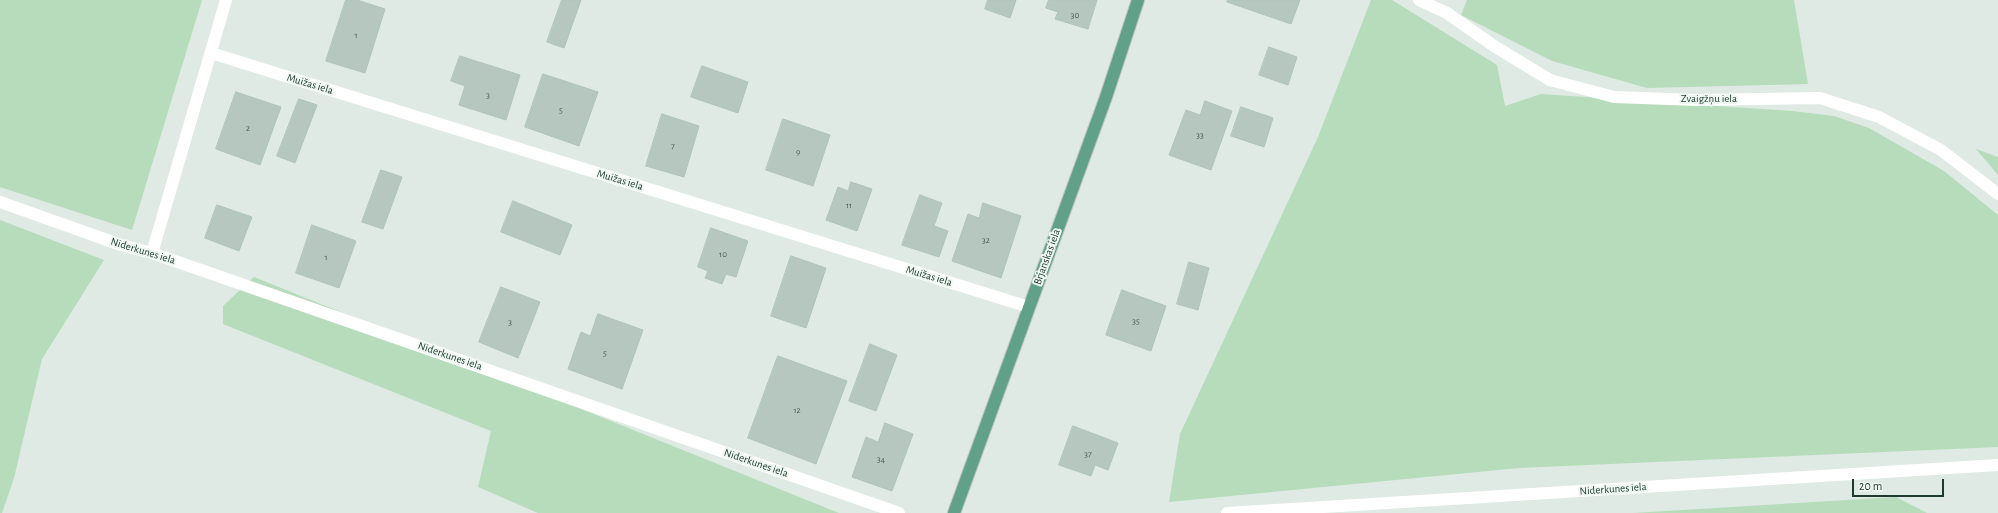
<!DOCTYPE html>
<meta charset="utf-8">
<style>
body{margin:0}
#map{position:relative;width:1998px;height:513px;overflow:hidden;background:#deeae3;font-family:"Alegreya Sans",sans-serif}
canvas{display:block}
.scale{position:absolute;left:1852px;top:479px;width:92px;height:18px;box-sizing:border-box;border:2px solid #1f3a2f;border-top:0;padding-left:5px;font-size:12px;line-height:14px;white-space:nowrap;color:#1f3a2f;-webkit-text-stroke:3px #eef7f1;paint-order:stroke}
</style>
<div id="map">
<canvas width="1998" height="513"></canvas>
<div class="scale">20 m</div>
</div>
<script>
const c = document.querySelector('canvas').getContext('2d');
c.lineJoin = 'round';
function fill(path, color) { c.fillStyle = color; c.fill(path, 'evenodd'); }
function stroke(path, color, width, dash) { c.strokeStyle = color; c.lineWidth = width; c.lineCap = dash ? 'butt' : 'round'; c.setLineDash(dash || []); c.stroke(path); }
function drawText(font, color, halo, rows, align = 'center') {
  c.font = font + ' "Alegreya Sans",sans-serif'; c.lineWidth = 4; c.setLineDash([]); c.textBaseline = 'middle'; c.strokeStyle = halo; c.fillStyle = color; for (const [text, x, y, turn = 0] of rows) {
    c.save(); c.translate(x, y); c.rotate((+turn || 0) * Math.PI / 180); c.textAlign = isNaN(turn) ? turn : align; if (halo) c.strokeText(text, 0, 0); c.fillText(text, 0, 0); c.restore();
  }
}
fill(new Path2D(`
 M0,0H202L132,230L0,187Z
 M1371,0H1392L1497,65L1505,106L1541,94L1792,111L1834,116L1869,128L1944,171L1998,215V447L1519,468L1169,502L1180,434L1318,137Z
 M1467,0H1794L1808,84L1647,88L1552,61L1461,15Z
 M1976,149L1998,157V175Z
 M0,220L104,260L42,359L14,478L2,513H0Z
 M254,277L839,513H538L478,487L491,431L223,324V306Z
 M1896,497L1927,513H1633Z`), '#b6dcbb');
const building = new Path2D(`
 M346,0H357L385,9L365,73L326,61Z
 M562,0H581L564,48L547,42Z
 M988,0H1016L1010,18L985,9Z
 M1049,0H1097L1088,29L1055,19L1058,12L1046,8Z
 M1228,0H1300L1291,24L1227,2Z
 M1269,47L1297,57L1288,85L1259,75Z
 M460,56L520,75L506,120L459,105L465,86L451,81Z
 M702,66L748,82L738,113L691,97Z
 M543,74L598,92L579,146L525,127Z
 M236,92L281,107L260,165L216,149Z
 M299,99L317,105L295,163L277,156Z
 M1205,101L1232,111L1211,170L1169,155L1186,110L1200,115Z
 M1241,107L1273,118L1264,147L1231,136Z
 M662,114L699,126L684,177L646,166Z
 M783,119L830,135L813,186L766,170Z
 M381,170L402,177L383,229L362,222Z
 M851,182L872,189L857,231L826,220L838,187L848,191Z
 M920,195L942,203L934,226L948,231L939,257L902,245Z
 M513,201L572,225L560,255L501,232Z
 M983,203L1021,216L1001,278L952,261L968,214L979,218Z
 M217,205L252,217L239,251L205,238Z
 M312,225L356,241L339,288L296,273Z
 M711,228L748,241L736,277L726,274L722,284L705,278L708,271L698,267Z
 M791,256L826,268L806,328L771,316Z
 M1189,262L1209,268L1198,310L1177,304Z
 M501,287L540,302L518,358L479,342Z
 M1122,290L1166,306L1151,351L1106,335Z
 M598,314L643,330L622,389L568,369L581,332L590,336Z
 M870,344L897,355L876,411L849,401Z
 M778,356L847,381L816,464L748,438Z
 M885,423L913,434L892,491L852,477L866,437L878,442Z
 M1073,426L1118,443L1108,470L1095,465L1091,476L1059,465Z`);
fill(building, '#b6c7bf');
stroke(building, '#b0c3b9', 1);
const major = new Path2D(`
 M954,513L1106,97L1138,0`);
stroke(major, '#bcc4c1', 14);
stroke(new Path2D(`
 M1419,0L1447,13L1494,46L1550,80L1614,97L1697,100L1820,98L1879,117L1941,150L1998,194
 M211,53L1029,307
 M0,202L121,245L152,253L899,513
 M152,253L226,0
 M1227,513L1998,465`), '#fff', 12);
stroke(major, '#61a089', 12);
drawText('9px', '#455d53', null, [
 ["30",1075,15],
 ["1",356,35],
 ["3",488,95],
 ["5",561,110],
 ["2",248,128],
 ["33",1200,135],
 ["7",673,146],
 ["9",798,152],
 ["11",849,205],
 ["32",986,240],
 ["10",723,254],
 ["1",326,257],
 ["35",1136,321],
 ["3",510,322],
 ["5",605,353],
 ["12",797,410],
 ["37",1088,454],
 ["34",881,459]
]);
drawText('11px', '#1f3a2f', '#eef7f1', [
 ["Muižas iela",310,84,17],
 ["Zvaigžņu iela",1709,99],
 ["Muižas iela",620,180,17],
 ["Niderkunes iela",143,251,17],
 ["Brjanskas iela",1047,257,-70],
 ["Muižas iela",929,276,17],
 ["Niderkunes iela",450,356,19],
 ["Niderkunes iela",756,463,19],
 ["Niderkunes iela",1613,489,-4]
]);
</script>
